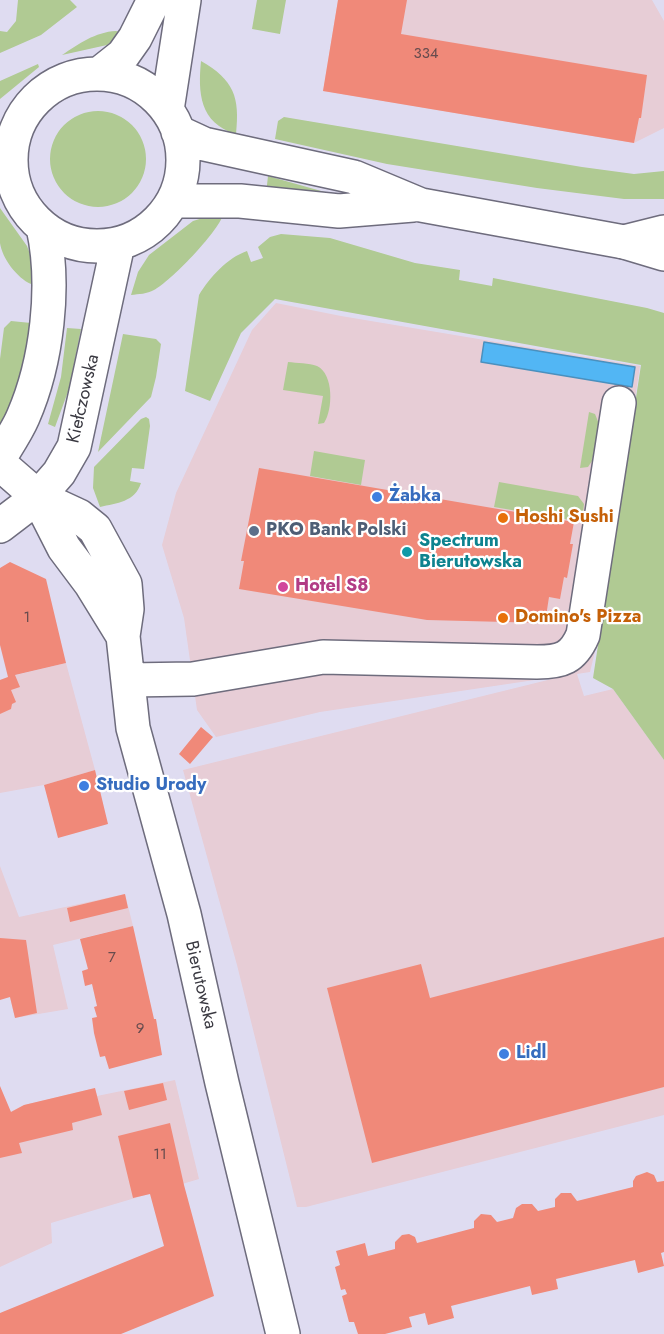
<!DOCTYPE html>
<meta charset="utf-8">
<style>
body{margin:0}
canvas{display:block;background:#dfdcf1}
</style>
<canvas width="664" height="1334"></canvas>
<script>
const c = document.querySelector('canvas').getContext('2d');
c.lineJoin = 'round';
function fill(path, color) { c.fillStyle = color; c.fill(path, 'evenodd'); }
function stroke(path, color, width, dash) { c.strokeStyle = color; c.lineWidth = width; c.lineCap = dash ? 'butt' : 'round'; c.setLineDash(dash || []); c.stroke(path); }
function drawText(font, color, halo, rows, align = 'center') {
  c.font = font + ' Jost,sans-serif'; c.lineWidth = 4.5; c.setLineDash([]); c.textBaseline = 'middle'; c.strokeStyle = halo; c.fillStyle = color; for (const [text, x, y, turn = 0] of rows) {
    c.save(); c.translate(x, y); c.rotate((+turn || 0) * Math.PI / 180); c.textAlign = isNaN(turn) ? turn : align; if (halo) c.strokeText(text, 0, 0); c.fillText(text, 0, 0); c.restore();
  }
}
fill(new Path2D(`
 M338,0H652L664,21V128L634,143L323,91Z
 M276,303L341,316L640,366L600,631L590,672L577,674L584,696L613,689L664,760V1115L306,1207H297L237,965L183,770L568,675L320,712L216,737L197,710L184,618L162,545L176,493L252,330Z
 M66,663L95,770L44,785L0,793V680L8,677Z
 M0,866L19,917L125,894L133,926L53,945L68,1009L15,1018L0,957Z
 M175,1080L199,1179L51,1223L52,1243L0,1267V1117L24,1105L95,1088L97,1096Z`), '#e7cdd6');
fill(new Path2D(`
 M18,0H70L77,7L41,35L0,53V31L7,32L16,21Z
 M257,0H286L280,34L252,29Z
 M116,31L123,33L107,45L62,55C79,44 95,32 116,31Z
 M201,61C234,80 240,97 236,134C199,123 198,92 201,61Z
 M38,64L39,67L0,99V81Z
 M50 159a48 48 0 1 1 96 0a48 48 0 1 1-96 0Z
 M284,117L582,167L634,174L664,171V199H624L537,188L387,164L275,139L278,121Z
 M268,176L353,200L266,194Z
 M0,208L27,246L31,257V284C17,278 2,258 0,243C0,231 0,220 0,208Z
 M223,215C218,232 170,282 154,290C147,294 139,294 131,295L138,272L149,255L193,221L206,217Z
 M281,234L330,238L415,263L460,270L459,280L492,286L493,278L647,308L664,313V760L613,689L593,678L641,365L275,299L241,333L210,401L185,391L199,295C210,277 227,258 247,251L251,262L263,258L258,247L270,237Z
 M11,321L31,323L22,379L0,435V359L4,328Z
 M67,328L81,329L69,389L55,427L48,424L61,377Z
 M123,334L156,339L161,344L156,377L151,397L98,452Z
 M288,362C297,363 309,363 317,366C334,374 333,410 324,423L318,424L323,396L283,390Z
 M589,412L595,414L599,424L592,461L588,467L580,468Z
 M146,417L149,419L150,426L144,469L132,468L130,481L141,483C135,502 117,503 100,507L93,488L94,467L141,419Z
 M314,451L365,460L361,485L310,476Z
 M499,482L578,496L584,504L582,522L494,507Z`), '#b0ca93');
const water = new Path2D(`
 M484,342L635,367L632,387L481,362Z`);
fill(water, '#52b6f4');
stroke(water, '#4a90be', 1.5);
fill(new Path2D(`
 M338,0H407L401,34L647,75L641,118H639L634,143L323,91Z
 M259,468L574,522L570,544H573L567,578L564,577L560,599L549,597L545,623L427,620L239,589L244,561H241Z
 M10,562L46,579L66,663L15,675L20,687L11,690L16,702L12,704L11,709L0,714V680L8,677L0,645V568Z
 M201,727L213,737L190,764L179,754Z
 M95,770L108,824L58,838L44,785Z
 M125,894L128,908L70,922L67,908Z
 M133,926L154,1019H156L162,1055L109,1069L105,1056L100,1057L94,1033L92,1018L97,1017L94,1007L97,1006L92,984L85,986L82,971L88,969L80,939Z
 M664,937V1087L372,1163L327,988L421,964L430,998Z
 M0,938L26,940L37,1013L15,1018L10,997L0,1000Z
 M163,1083L167,1100L129,1110L124,1091Z
 M0,1086L11,1112L24,1105L95,1088L102,1115L72,1123L73,1130L19,1143L22,1153L0,1158Z
 M170,1123L184,1185L214,1296L121,1334H0V1313L164,1246L150,1194L133,1198L118,1136Z
 M647,1172L654,1175L657,1182L664,1181V1252L661,1253L664,1266L638,1273L635,1260L556,1279L558,1289L532,1295L530,1286L451,1306L454,1318L428,1325L425,1313L409,1317L412,1327L385,1334H358L354,1322H349L342,1296L347,1294L345,1289L341,1290L335,1267L340,1265L336,1251L365,1243L368,1256L395,1249V1242L402,1235L409,1234L415,1237L417,1243L474,1228V1221L481,1214L491,1215L497,1222L513,1218L516,1208L522,1204H532L538,1211L555,1207V1199L561,1193H571L577,1201L633,1187V1181L636,1176Z`), '#f08979');
const minor = new Path2D(`
 M99,74L123,55L135,38L154,0
 M11 160a86 86 0 1 1 172 0a86 86 0 1 1-172 0Z
 M167,110L184,0
 M178,132L204,144L354,177L421,205L624,242L664,254
 M173,201H240L339,211L413,205
 M0,457C8,444 17,431 23,417C47,362 56,286 43,227
 M0,464L38,497L79,516L95,529L125,584L127,609L123,636L133,728L184,914L222,1083L283,1334
 M38,497L64,548L91,584L123,636
 M0,526L38,497L59,473L74,447L118,244
 M128,680L193,679L323,657L537,662C562,662 573,658 583,635L619,403`);
const major = new Path2D(`
 M624,242L664,232`);
stroke(minor, '#6e6c7d', 36);
stroke(major, '#6e6c7d', 36);
stroke(minor, '#fff', 33);
stroke(major, '#fff', 33);
for (const [x, y, r, color] of [
 [377,497,6,"#3f7fe0"],
 [503,518,6,"#e8710a"],
 [254,531,6,"#5c6f8a"],
 [407,552,6,"#0f9aa8"],
 [283,587,6,"#d1479c"],
 [503,618,6,"#e8710a"],
 [84,786,6,"#3f7fe0"],
 [504,1054,6,"#3f7fe0"]
]) { const dot = new Path2D(); dot.arc(x, y, r, 0, 2 * Math.PI); c.fillStyle = color; c.fill(dot); stroke(dot, '#fff', 2); }
drawText('15px', '#674c4e', null, [
 ["334",426,54],
 ["1",27,618],
 ["7",112,958],
 ["9",140,1029],
 ["11",160,1155]
]);
drawText('18px', '#393840', '#fff', [
 ["Kiełczowska",84,399,-77],
 ["Bierutowska",200,985,77]
]);
drawText('bold 18px', '#366cbe', '#fff', [
 ["Żabka",389,497],
 ["Studio Urody",96,786],
 ["Lidl",516,1054]
], 'left');
drawText('bold 18px', '#c56008', '#fff', [
 ["Hoshi Sushi",515,518],
 ["Domino's Pizza",515,618]
], 'left');
drawText('bold 18px', '#4e5e75', '#fff', [
 ["PKO Bank Polski",266,531]
], 'left');
drawText('bold 18px', '#0d838f', '#fff', [
 ["Spectrum",419,542],
 ["Bierutowska",419,563]
], 'left');
drawText('bold 18px', '#b23c85', '#fff', [
 ["Hotel S8",295,587]
], 'left');
</script>
